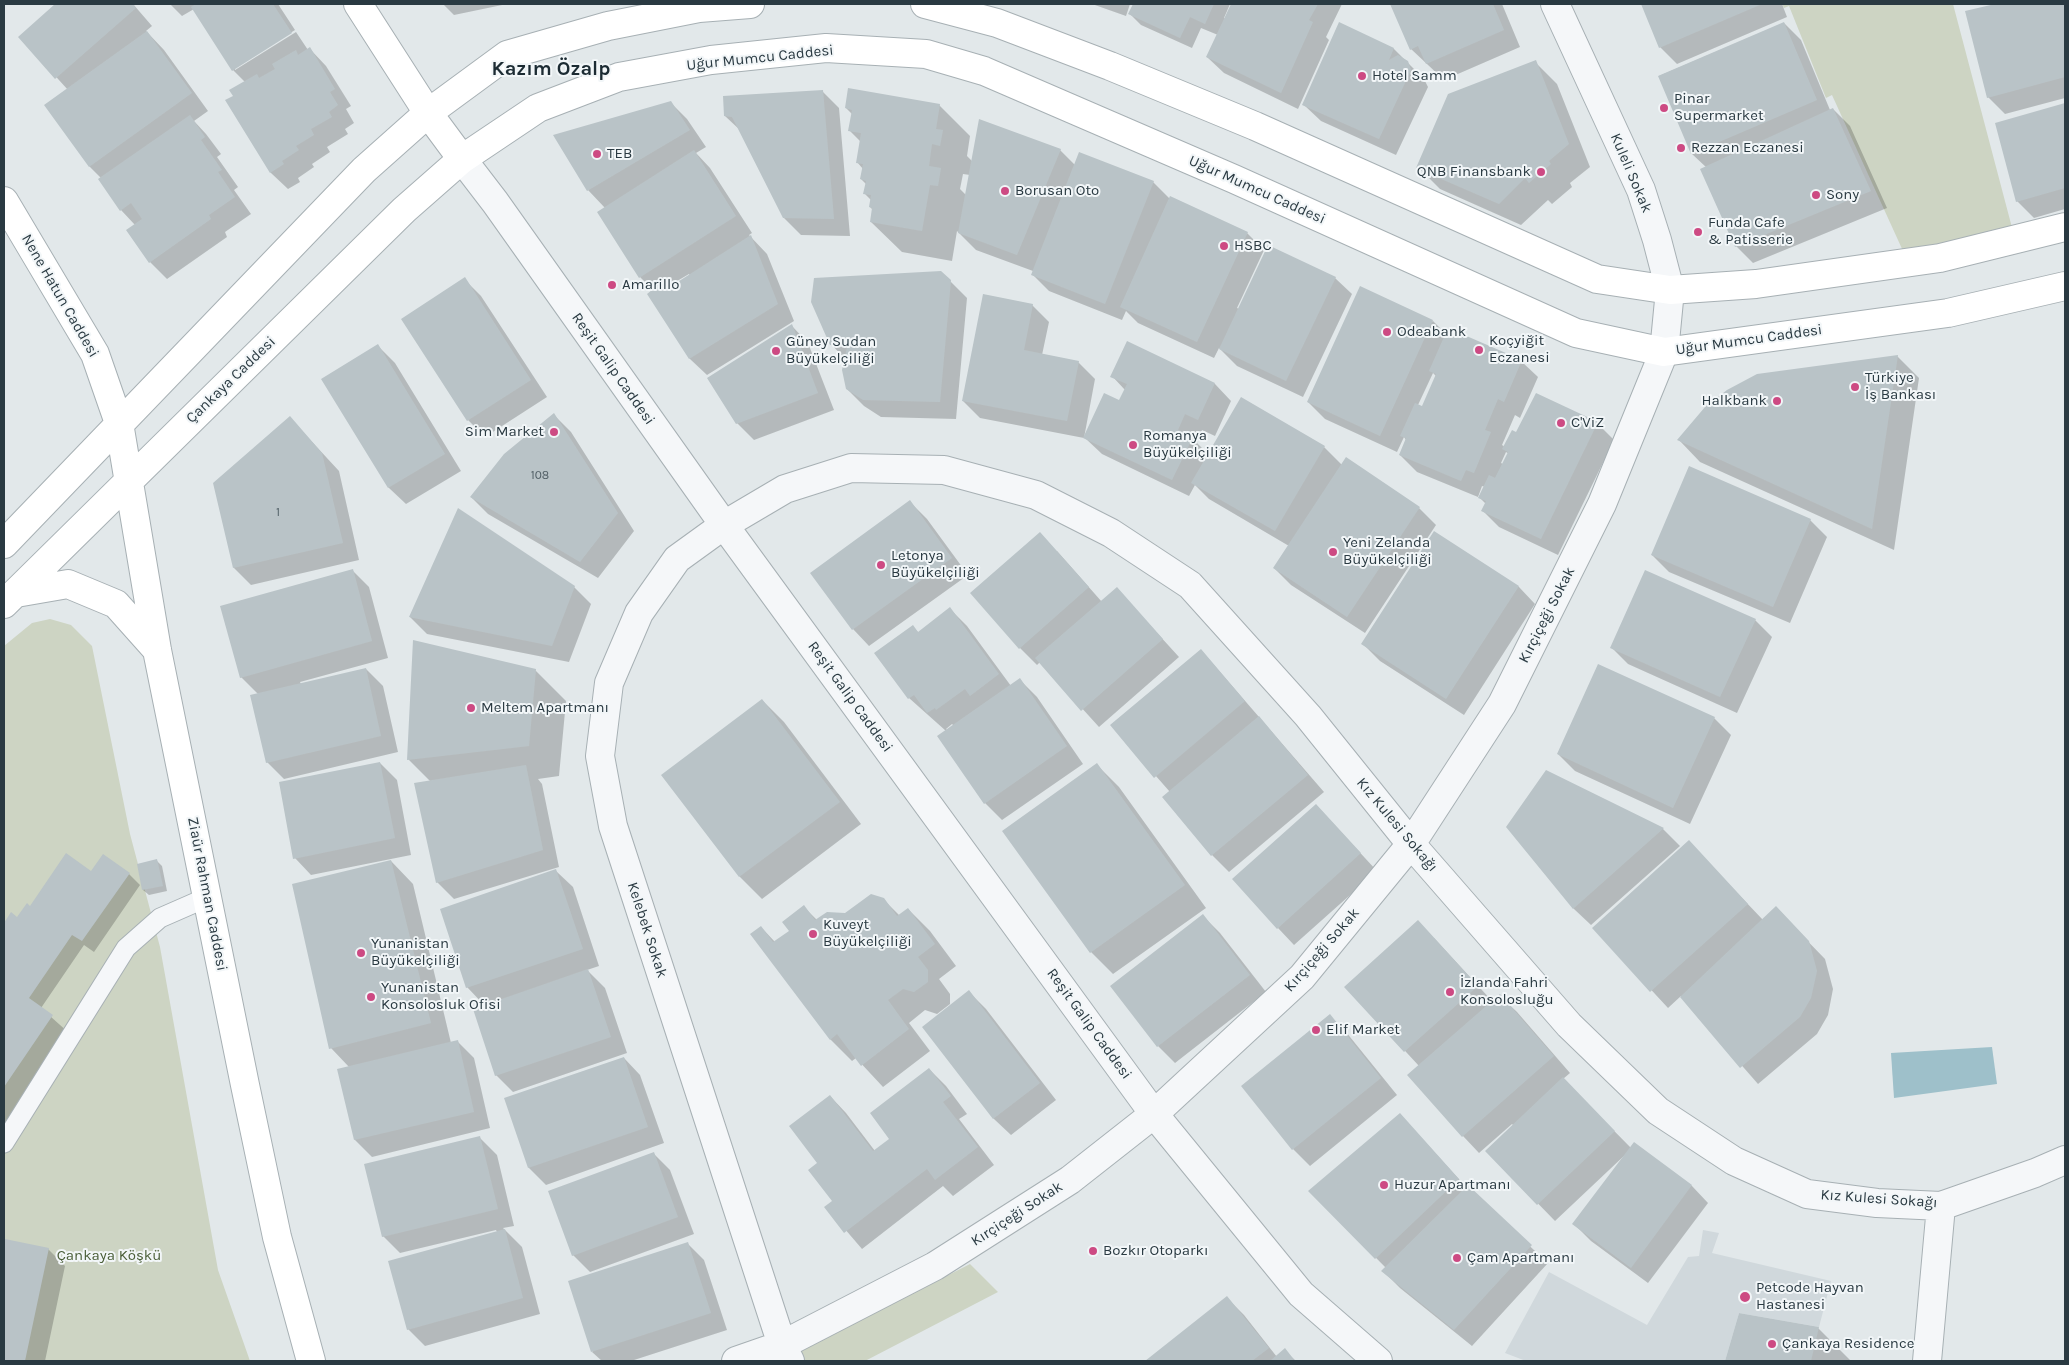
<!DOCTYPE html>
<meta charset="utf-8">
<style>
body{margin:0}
#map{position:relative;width:2069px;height:1365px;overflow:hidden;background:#e2e8ea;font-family:Karla,sans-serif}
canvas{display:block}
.frame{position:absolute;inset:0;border:5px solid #2a3a42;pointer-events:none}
</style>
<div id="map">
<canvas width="2069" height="1365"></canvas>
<div class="frame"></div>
</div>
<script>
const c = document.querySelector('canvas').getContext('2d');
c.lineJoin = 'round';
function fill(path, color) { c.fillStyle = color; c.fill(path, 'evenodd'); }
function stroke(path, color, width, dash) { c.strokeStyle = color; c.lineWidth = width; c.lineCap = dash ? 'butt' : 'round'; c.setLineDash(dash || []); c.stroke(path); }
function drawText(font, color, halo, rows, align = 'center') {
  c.font = font + ' Karla,sans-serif'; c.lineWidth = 4; c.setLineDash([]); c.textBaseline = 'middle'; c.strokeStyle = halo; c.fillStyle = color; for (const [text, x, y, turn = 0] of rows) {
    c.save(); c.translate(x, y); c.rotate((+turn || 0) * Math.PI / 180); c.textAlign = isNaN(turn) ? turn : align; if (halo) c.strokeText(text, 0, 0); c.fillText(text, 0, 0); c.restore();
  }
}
fill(new Path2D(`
 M1703,1230L1719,1233L1712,1253L1831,1281L1819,1327L1739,1313L1725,1361H1526L1505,1353L1549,1272L1647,1325L1688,1257L1699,1256Z`), '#d0d8dc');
fill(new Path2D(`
 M1782,4H1953L2015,239L1908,262L1832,95L1826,98L1789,6L1784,8Z
 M50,619L71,625L92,646L130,834L160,947L218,1270L250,1361H4V646L32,623Z
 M970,1264L998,1292L865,1361H805L800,1351Z`), '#cdd4c3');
fill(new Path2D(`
 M1992,1047L1997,1084L1894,1098L1891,1053Z`), '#9ec0ca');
fill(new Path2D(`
 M57,4H133L152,26L146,31L164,50L208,111L194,121L206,134L221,154L217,157L238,187L234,190L251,214L225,232L227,237L167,279L150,262L135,225L121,210L99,179L101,178L90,167L46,106L68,90L20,37Z
 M170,4H278L295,30L235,68V70L296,32L308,50L310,49L326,66L351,106L346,109L354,123L345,129L348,134L327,147L330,152L312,164L314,167L298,178L300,182L288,189L271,173L227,101L235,97L245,82L233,70L194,9L182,16Z
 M443,4H507L454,15Z
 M1092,4H1130L1126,16Z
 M1135,4H1230L1224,18L1226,19L1233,4H1342L1326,37L1329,40L1298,109L1224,73L1207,57L1218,35L1201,28L1192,48L1141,25L1130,14Z
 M1392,4H1502L1520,47L1444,80L1411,49Z
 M1642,4H1782L1787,17L1677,64L1660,47Z
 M2000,4H2065V98L2005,114L1988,97L1966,12Z
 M1784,23L1801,40L1830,110L1833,109L1850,126L1887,208L1753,263L1736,246L1707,168L1692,154L1659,76Z
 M1339,24L1394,49L1424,79L1428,87L1396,155L1321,121L1304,105Z
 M1535,62L1557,84L1590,167L1570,183L1572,187L1552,204L1548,200L1521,225L1440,189L1418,167Z
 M822,91L839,108L850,236L801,235L784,218L741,131L725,116Z
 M670,102L687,119L706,147L696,153L710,168L752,233L749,235L767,254L794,321L707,375L690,359L648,294L653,290L640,277L605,208L588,190ZM689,274L690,276L674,286L672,284Z
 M939,105L970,136L967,156L972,161L980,121L1060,150L1075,165L1153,182L1170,199L1247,233L1264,250L1237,308L1239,309L1335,278L1352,294L1303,397L1237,366L1219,348L1214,358L1138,323L1126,311L1122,320L1049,291L1032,274L1033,271L976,250L957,231L952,261L902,252L871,222L873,210L870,207L871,200L865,194L866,184L861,179L863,169L857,162L861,142L850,131L852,114L846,108ZM963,174L970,175L966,195L960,189Z
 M2065,105V209L2034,218L2017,201L1996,124Z
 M941,272L967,298L956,419L881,417L864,406L847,389L845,359L831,344Z
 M464,279L481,296L547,397L485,437L468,420L403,319Z
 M1032,305L1049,322L1042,355L1078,362L1095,379L1084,438L980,418L963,401Z
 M1433,321L1446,334L1521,361L1538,377L1520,418L1515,415L1502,445L1505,447L1517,434L1597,423L1614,440L1558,555L1499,527L1483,511L1486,504L1479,497L1485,487L1482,486L1478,497L1417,472L1400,455L1406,440L1404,437L1397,452L1325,419L1308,402ZM1433,373L1436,376L1423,407L1418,405ZM1506,452L1509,454L1503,464L1501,463Z
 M792,326L808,343L834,410L754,440L737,423Z
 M1127,343L1215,384L1231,401L1215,436L1202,430L1197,443L1209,455L1324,447L1342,465L1419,508L1436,525L1365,633L1291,585L1274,568L1289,546L1209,499L1195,485L1189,496L1102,454L1085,438L1120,402L1125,390L1112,376Z
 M378,346L395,363L461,471L406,504L389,488L323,380Z
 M1897,356L1919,378L1894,550L1700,462L1679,440Z
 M554,415L571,432L634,531L598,578L488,514L471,497Z
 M290,418L339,471L359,560L251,585L234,568L215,483Z
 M910,502L927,519L968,575L869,646L853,629Z
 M1810,520L1827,537L1790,623L1669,572L1652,555Z
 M1434,533L1519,587L1535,604L1464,715L1380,661L1363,644Z
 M1057,551L1102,602L1117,589L1179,657L1099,727L1040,662L1037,665L1020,648L972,594Z
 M352,570L369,587L388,658L300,682L301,684L366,669L383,686L398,752L284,779L267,762L258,694L241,677Z
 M574,587L591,604L569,662L427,634L410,617Z
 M950,609L967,626L1011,686L1020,680L1037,697L1083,764L1002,820L985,803L946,731L909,698L913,627L919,633ZM952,724L954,726L947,730L946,729Z
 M1755,620L1772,637L1737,713L1628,664L1611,647Z
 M1201,650L1324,792L1229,872L1212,855L1170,792L1111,725Z
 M535,670L566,701L559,776L538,779L542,784L559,867L454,899L437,882L430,781L408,759Z
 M762,700L784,722L861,824L762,899L740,877L663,775Z
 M1714,718L1731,735L1690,824L1575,771L1558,754Z
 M380,763L397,780L411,855L311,875L295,858Z
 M1097,765L1119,787L1206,908L1113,974L1091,952Z
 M1546,772L1663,829L1680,846L1591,925L1574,909L1508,826Z
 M1316,805L1377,871L1294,945L1278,928Z
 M1689,842L1763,920L1792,925L1825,959L1833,989L1828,1015L1817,1034L1758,1084L1681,996L1668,1008L1594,928Z
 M157,861L162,866L167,891L149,895L143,890Z
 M391,861L413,884L451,1043L457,1041L474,1058L490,1128L372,1157L355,1140L349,1067L331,1048Z
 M556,871L573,887L599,966L587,970L605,988L627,1053L513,1092L496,1075L485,1006L467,987Z
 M92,873L129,874L140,885L94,952L84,945L41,1008L69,1033L4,1142V925L11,914L18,918L30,907Z
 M884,900L900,916L908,909L930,931L956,966L939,979L950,994V1004L937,1014L925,1010L909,1023L930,1051L883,1087L856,1058L852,1061L830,1039L761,927L775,942L790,931L804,907L817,920L845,914Z
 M1203,916L1220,933L1266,992L1175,1063L1158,1046Z
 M1434,938L1493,1002L1500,996L1517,1012L1570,1073L1563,1079L1631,1148L1634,1143L1692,1186L1708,1203L1648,1283L1591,1241L1574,1224L1626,1154L1555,1221L1487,1151L1514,1126L1512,1124L1479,1153L1463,1136L1419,1066L1346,987Z
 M969,992L986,1009L1056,1100L1011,1135L994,1119L924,1027Z
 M1329,1015L1346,1032L1397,1095L1310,1166L1293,1149Z
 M624,1058L640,1075L664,1143L546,1185L529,1168L505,1099Z
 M929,1069L946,1086L967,1114L959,1119L994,1165L953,1196L943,1186L862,1249L826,1207L833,1201L818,1163L830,1096L846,1113L875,1151L890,1139Z
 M1416,1132L1467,1188L1548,1263L1472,1346L1400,1288L1383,1271L1386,1268L1310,1191Z
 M480,1138L497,1155L514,1226L503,1228L522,1247L540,1314L425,1346L408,1329L497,1232L496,1230L400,1253L383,1236Z
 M654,1154L670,1170L694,1234L590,1272L573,1255Z
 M6,1240L48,1249L65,1266L45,1361H4V1250Z
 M687,1243L704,1260L727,1330L631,1361H602L592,1352Z
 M1227,1298L1244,1315L1277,1357L1284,1350L1296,1361H1147Z
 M1740,1315L1818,1328L1851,1361H1726Z`), '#0003');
fill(new Path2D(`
 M55,4H133L136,8L55,79L18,37Z
 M196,4H273L292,33L232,71L191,7Z
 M1133,4H1214L1205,24L1190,17L1180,38L1128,14Z
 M1231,4H1318L1309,20L1313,22L1281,93L1206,57Z
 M1390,4H1493L1504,30L1426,64L1418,46L1410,50Z
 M1641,4H1762L1659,48Z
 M1995,4H2065V77L1987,98L1965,11Z
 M1339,22L1394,48L1389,60L1398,55L1408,61L1411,70L1379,139L1302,105Z
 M1784,22L1817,100L1691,154L1658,76Z
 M147,31L192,93L89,167L44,105Z
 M310,47L335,89L330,92L338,105L329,112L332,117L311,129L314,135L296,146L299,150L282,161L284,164L270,173L225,100L233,96L229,90L257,74L259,78L275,69L272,64L296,50L298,55Z
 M1536,60L1569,144L1549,161L1551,164L1529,183L1525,178L1499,204L1416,168L1448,94Z
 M848,88L940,104L936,129L943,130L940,146L932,144L929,166L941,168L938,186L930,185L922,231L870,222L872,208L869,207L871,195L863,194L866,181L860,179L863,164L856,163L861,133L848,131L852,110L845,108Z
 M823,90L834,219L783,218L732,117L724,116L723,96Z
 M671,101L690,130L587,191L553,135Z
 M2065,103V188L2016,202L1995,123Z
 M1833,108L1871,191L1735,247L1700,169Z
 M190,115L205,137L201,140L222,170L218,172L235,197L209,215L211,219L149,263L126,230L142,219L131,203L120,211L98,179Z
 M979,119L1061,149L1017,255L958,233Z
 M694,150L736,216L639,278L597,212Z
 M1079,152L1154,181L1105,304L1031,275Z
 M1170,196L1248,232L1197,342L1120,307Z
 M751,235L778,304L689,359L647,294L667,278L673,285Z
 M1268,245L1336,277L1286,381L1219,349Z
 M941,271L951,280L940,402L863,400L846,389L842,370L847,347L830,345L811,302L814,278Z
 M465,277L531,380L467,421L401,319Z
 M1360,286L1433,320L1380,436L1307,402Z
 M983,294L1033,304L1024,350L1079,361L1067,421L962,401Z
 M792,324L818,393L736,424L707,378Z
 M1448,328L1522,360L1504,402L1498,399L1485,430L1491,432L1474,473L1466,470L1461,481L1399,455L1406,438L1400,436L1415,403L1422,406L1436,374L1429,371Z
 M1127,341L1215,383L1198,420L1185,414L1178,430L1193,437L1172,480L1083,438L1104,393L1119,400L1127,384L1110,377Z
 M378,344L445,454L388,488L321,379Z
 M1898,355L1872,529L1677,440L1705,407L1727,390L1757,374Z
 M1536,393L1598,422L1541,539L1481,511L1486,501L1478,498L1489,475L1495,478L1508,452L1502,449L1512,430L1516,432Z
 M1241,397L1325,446L1275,531L1191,483Z
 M554,413L618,513L580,562L470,497L504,454Z
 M290,416L322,453L343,543L233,568L213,483Z
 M1346,457L1420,507L1347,617L1273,568Z
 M1689,466L1811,519L1773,607L1651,555Z
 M910,500L952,558L852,630L810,573Z
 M458,508L575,586L552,646L409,617Z
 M1434,531L1519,586L1446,699L1361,644Z
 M1040,532L1089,587L1019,649L970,593Z
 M353,569L372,641L240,678L220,606Z
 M1645,570L1756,619L1720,697L1610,648Z
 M1117,587L1163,639L1081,711L1035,658Z
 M950,607L999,674L970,696L965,689L936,710L935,708L927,713L914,695L908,699L874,653L913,625L918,632Z
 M413,640L536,669L529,746L407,760Z
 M1201,649L1245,701L1154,778L1110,725Z
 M1598,664L1715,717L1673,808L1557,754Z
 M366,668L381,736L266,763L250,695Z
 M1020,678L1067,746L984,804L937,736Z
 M762,699L840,802L739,877L661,775Z
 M1259,716L1308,775L1211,856L1162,797Z
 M380,762L395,838L293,859L279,782Z
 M1097,763L1185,885L1090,953L1002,831Z
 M526,765L543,850L436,883L414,783Z
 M1546,770L1664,828L1573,909L1506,827Z
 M1316,804L1361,853L1277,929L1232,879Z
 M1689,840L1748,904L1650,992L1592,928Z
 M66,853L91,871L103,854L130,873L82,941L72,935L29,998L53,1015L4,1087V923L11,912L17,917L27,903L30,906Z
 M157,859L163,886L142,890L137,864Z
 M391,860L431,1023L329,1049L292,884Z
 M556,869L583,949L466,988L440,909Z
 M871,894L884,898L897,916L908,908L935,944L918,957L928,970V982L914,992L903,989L888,1000L909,1029L861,1066L837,1034L830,1040L750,934L761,926L773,942L789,931L782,922L804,905L815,920L827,912L845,913Z
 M1776,906L1809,941L1817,971L1811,998L1800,1017L1740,1068L1680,997Z
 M1203,914L1250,975L1157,1047L1110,986Z
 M1418,920L1478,986L1404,1052L1344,987Z
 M588,969L611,1037L495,1076L473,1009Z
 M969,990L1040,1083L993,1119L922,1027Z
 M1500,994L1554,1056L1462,1137L1407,1075Z
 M1330,1014L1381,1078L1292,1150L1241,1086Z
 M458,1040L474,1112L354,1140L337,1069Z
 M624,1057L648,1127L528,1168L504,1098Z
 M929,1068L951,1096L943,1102L978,1147L935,1180L927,1169L844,1233L824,1207L832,1201L808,1170L817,1163L789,1126L830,1095L873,1151L889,1139L870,1113Z
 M1563,1077L1615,1131L1537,1205L1485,1151Z
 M1400,1113L1459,1179L1375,1259L1308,1191Z
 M480,1136L498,1209L382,1237L364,1164Z
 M1634,1142L1692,1185L1631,1268L1572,1224Z
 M654,1152L678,1217L572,1256L548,1191Z
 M1468,1185L1532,1245L1454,1330L1381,1271Z
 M505,1229L523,1298L407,1330L388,1261Z
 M5,1239L49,1248L25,1361H4Z
 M688,1242L711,1313L591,1352L568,1281Z
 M1227,1296L1269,1348L1252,1361H1145Z
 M1739,1313L1819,1327L1811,1361H1725Z
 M1285,1348L1295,1361H1270Z`), '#b9c3c7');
const service = new Path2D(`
 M4,1143L126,948L160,918L208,897`);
const minor = new Path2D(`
 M462,159L495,202L724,525L1154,1114L1301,1294L1378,1361
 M736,1361L782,1345L935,1266L1070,1180L1154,1114L1302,977L1411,844L1502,704L1602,504L1664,352
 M790,1361L782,1345L613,826L600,756L609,683L639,613L677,559L724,525L785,489L851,468L944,470L1036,495L1111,533L1190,585L1308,716L1411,844L1569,1025L1658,1111L1734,1161L1807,1194L1877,1203L1941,1206L2035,1173L2065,1160
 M1927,1361L1941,1206`);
const tertiary = new Path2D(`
 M1555,4L1641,190L1657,240L1670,290L1664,352`);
const secondary = new Path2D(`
 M358,4L428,113L462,159
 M925,4L997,23L1110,66L1255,126L1597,279L1670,290L1756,284L1940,258L2065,227
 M4,201L95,354L119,423L157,650L245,1085L277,1237L311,1361
 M4,544L364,170L428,113L507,55L608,26L699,8L750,4
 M16,593L68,584L116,604L157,650
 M4,604L404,210L462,159L538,108L619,77L711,60L826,48L926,54L984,71L1234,179L1576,333L1664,352L1948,313L2065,286`);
stroke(service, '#a7b0b4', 21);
stroke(minor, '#a7b0b4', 30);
stroke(tertiary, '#a7b0b4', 30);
stroke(secondary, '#a7b0b4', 30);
stroke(service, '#f5f7f9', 19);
stroke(minor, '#f5f7f9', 28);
stroke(tertiary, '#f5f7f9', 28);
stroke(secondary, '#fff', 28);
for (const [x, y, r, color] of [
 [1362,76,5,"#cd4a83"],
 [1664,108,5,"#cd4a83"],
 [1681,148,5,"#cd4a83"],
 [597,154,5,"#cd4a83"],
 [1541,172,5,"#cd4a83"],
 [1005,191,5,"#cd4a83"],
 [1816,195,5,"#cd4a83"],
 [1698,232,5,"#cd4a83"],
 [1224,246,5,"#cd4a83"],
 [612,285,5,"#cd4a83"],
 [1387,332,5,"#cd4a83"],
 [1479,350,5,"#cd4a83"],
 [776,351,5,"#cd4a83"],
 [1855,387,5,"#cd4a83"],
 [1777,401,5,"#cd4a83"],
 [1561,423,5,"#cd4a83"],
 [554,432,5,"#cd4a83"],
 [1133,445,5,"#cd4a83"],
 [1333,552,5,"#cd4a83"],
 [881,565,5,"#cd4a83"],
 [471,708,5,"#cd4a83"],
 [813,934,5,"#cd4a83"],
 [361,953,5,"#cd4a83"],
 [1450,992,5,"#cd4a83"],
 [371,997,5,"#cd4a83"],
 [1316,1030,5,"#cd4a83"],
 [1384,1185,5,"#cd4a83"],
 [1093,1251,5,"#cd4a83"],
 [1457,1258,5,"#cd4a83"],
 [1745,1297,6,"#cd4a83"],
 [1772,1344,5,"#cd4a83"]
]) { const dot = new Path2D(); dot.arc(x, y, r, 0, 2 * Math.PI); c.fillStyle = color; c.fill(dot); stroke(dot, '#f2f6f8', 2); }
drawText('12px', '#4e5c63', null, [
 ["108",540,476],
 ["1",278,513]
]);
drawText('15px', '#2a3a42', '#f2f6f8', [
 ["Uğur Mumcu Caddesi",760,58,-6],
 ["Kuleli Sokak",1631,173,67],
 ["Uğur Mumcu Caddesi",1257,190,24],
 ["Nene Hatun Caddesi",60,296,60],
 ["Uğur Mumcu Caddesi",1749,340,-8],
 ["Reşit Galip Caddesi",613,369,55],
 ["Çankaya Caddesi",231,380,-44],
 ["Kırçiçeği Sokak",1547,615,-63],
 ["Reşit Galip Caddesi",850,697,54],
 ["Kız Kulesi Sokağı",1397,825,50],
 ["Ziaür Rahman Caddesi",207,894,79],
 ["Kelebek Sokak",647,930,72],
 ["Kırçiçeği Sokak",1322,950,-49],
 ["Reşit Galip Caddesi",1089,1024,54],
 ["Kız Kulesi Sokağı",1879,1199,4],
 ["Kırçiçeği Sokak",1017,1214,-33]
]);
drawText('15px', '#2a3a42', '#f2f6f8', [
 ["Hotel Samm",1372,76],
 ["Pinar",1674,99],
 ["Supermarket",1674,116],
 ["Rezzan Eczanesi",1691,148],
 ["TEB",607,154],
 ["QNB Finansbank",1531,172,"right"],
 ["Borusan Oto",1015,191],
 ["Sony",1826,195],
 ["Funda Cafe",1708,223],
 ["& Patisserie",1708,240],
 ["HSBC",1234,246],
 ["Amarillo",622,285],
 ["Odeabank",1397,332],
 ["Koçyiğit",1489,341],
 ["Eczanesi",1489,358],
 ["Güney Sudan",786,342],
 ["Büyükelçiliği",786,359],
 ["Türkiye",1865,378],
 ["İş Bankası",1865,395],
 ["Halkbank",1767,401,"right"],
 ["C'ViZ",1571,423],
 ["Sim Market",544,432,"right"],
 ["Romanya",1143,436],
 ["Büyükelçiliği",1143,453],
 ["Yeni Zelanda",1343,543],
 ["Büyükelçiliği",1343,560],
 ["Letonya",891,556],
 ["Büyükelçiliği",891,573],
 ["Meltem Apartmanı",481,708],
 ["Kuveyt",823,925],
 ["Büyükelçiliği",823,942],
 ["Yunanistan",371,944],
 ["Büyükelçiliği",371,961],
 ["İzlanda Fahri",1460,983],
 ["Konsolosluğu",1460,1000],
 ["Yunanistan",381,988],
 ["Konsolosluk Ofisi",381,1005],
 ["Elif Market",1326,1030],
 ["Huzur Apartmanı",1394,1185],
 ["Bozkır Otoparkı",1103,1251],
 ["Çam Apartmanı",1467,1258],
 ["Petcode Hayvan",1756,1288],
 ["Hastanesi",1756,1305],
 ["Çankaya Residence",1782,1344]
], 'left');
drawText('15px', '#4a5e38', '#f2f6f8', [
 ["Çankaya Köşkü",109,1256]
]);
drawText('bold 20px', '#1c2b33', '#f2f6f8', [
 ["Kazım Özalp",551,69]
]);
</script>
